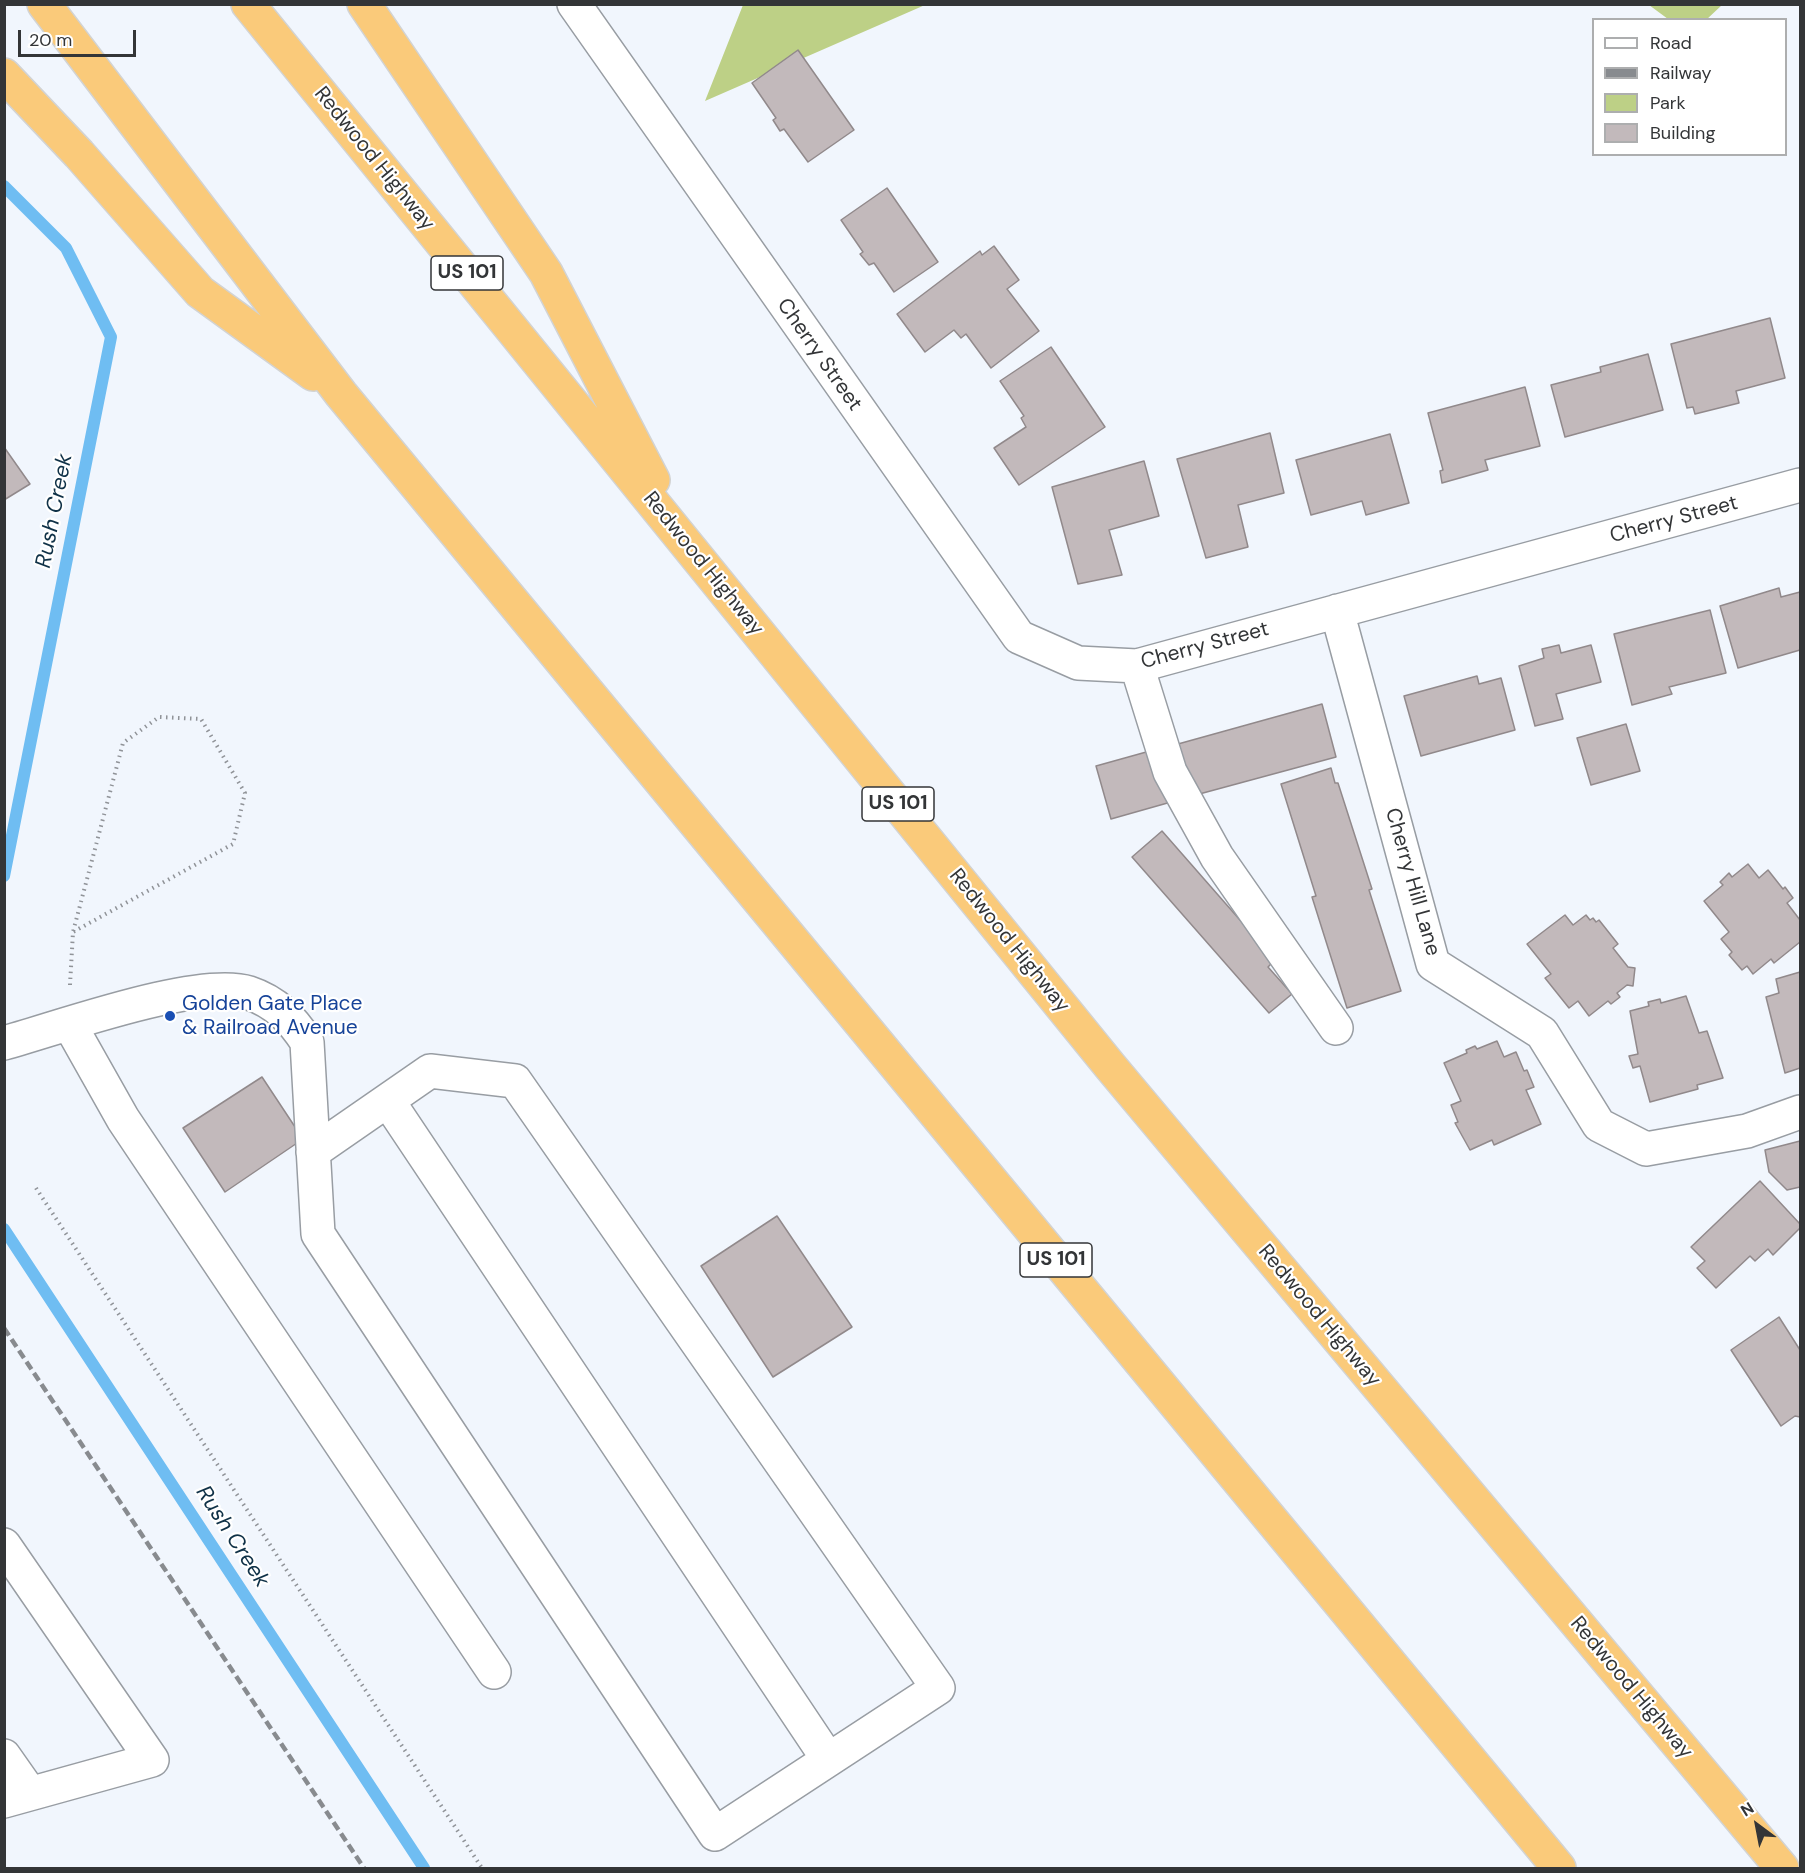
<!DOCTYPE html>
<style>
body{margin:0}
#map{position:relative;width:1805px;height:1873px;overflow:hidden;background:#f1f6fd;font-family:"DM Sans",sans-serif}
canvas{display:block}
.frame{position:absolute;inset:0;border:6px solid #333537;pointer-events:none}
.legend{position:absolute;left:1592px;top:18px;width:195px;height:138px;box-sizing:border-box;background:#fff;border:2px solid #adaeaf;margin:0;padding:8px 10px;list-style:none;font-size:18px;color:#333537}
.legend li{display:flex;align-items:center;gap:12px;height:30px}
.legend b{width:30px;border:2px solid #adaeaf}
.north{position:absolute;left:1727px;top:1795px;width:60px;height:60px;-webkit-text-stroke:4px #fff;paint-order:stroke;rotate:328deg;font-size:16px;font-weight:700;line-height:24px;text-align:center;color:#333537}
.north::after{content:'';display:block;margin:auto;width:21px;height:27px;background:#333537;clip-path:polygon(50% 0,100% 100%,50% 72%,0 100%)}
.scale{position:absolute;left:18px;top:30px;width:118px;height:27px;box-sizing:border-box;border:3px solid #333537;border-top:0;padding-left:8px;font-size:18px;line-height:21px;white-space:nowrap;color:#333537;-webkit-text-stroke:4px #fff;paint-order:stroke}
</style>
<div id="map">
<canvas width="1805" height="1873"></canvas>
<div class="frame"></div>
<ul class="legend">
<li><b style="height:8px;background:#fff"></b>Road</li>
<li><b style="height:8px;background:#888b8f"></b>Railway</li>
<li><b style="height:16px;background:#bdd086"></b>Park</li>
<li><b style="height:16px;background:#c2b9bb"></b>Building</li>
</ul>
<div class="north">N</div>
<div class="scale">20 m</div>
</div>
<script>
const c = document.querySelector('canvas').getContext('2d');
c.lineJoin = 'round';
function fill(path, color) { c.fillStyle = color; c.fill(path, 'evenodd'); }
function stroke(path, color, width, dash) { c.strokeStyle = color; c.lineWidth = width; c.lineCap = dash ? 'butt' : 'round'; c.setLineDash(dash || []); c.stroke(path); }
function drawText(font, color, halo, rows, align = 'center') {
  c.font = font + ' "DM Sans",sans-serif'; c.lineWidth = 4.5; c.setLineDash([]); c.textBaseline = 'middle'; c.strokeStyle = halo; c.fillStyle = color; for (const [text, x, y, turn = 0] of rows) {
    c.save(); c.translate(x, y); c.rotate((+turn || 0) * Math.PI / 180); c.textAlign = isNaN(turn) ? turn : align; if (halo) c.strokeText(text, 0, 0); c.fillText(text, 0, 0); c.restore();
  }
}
fill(new Path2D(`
 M743,5H925L705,101Z
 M1649,5H1722L1706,20L1668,19Z`), '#bdd086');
stroke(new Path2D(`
 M4,186L66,248L111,337L4,876
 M4,1229L424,1868`), '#6fbdf2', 12);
const building = new Path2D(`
 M798,50L854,130L808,162L784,129L780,131L773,120L776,118L752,83Z
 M887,188L938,262L894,292L874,263L869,265L860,254L863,252L841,220Z
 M994,246L1019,280L1007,289L1039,331L991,368L966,334L961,338L954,330L925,352L897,314L980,251L982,255Z
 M1770,318L1785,378L1736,391L1739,403L1695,414L1693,407L1687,408L1671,344Z
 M1051,347L1105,427L1019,485L994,448L1026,427L1021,418L1024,416L1000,381Z
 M1648,354L1663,410L1565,437L1551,385L1601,372L1600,367Z
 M1525,387L1540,446L1485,460L1488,470L1442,483L1440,471L1443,470L1428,413Z
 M1270,433L1284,493L1238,505L1248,547L1206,558L1177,459Z
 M1390,434L1409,503L1366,515L1362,501L1311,515L1296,460Z
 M4,447L30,484L4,500Z
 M1144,461L1159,516L1109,530L1122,575L1078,584L1052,487Z
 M1779,588L1781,597L1800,592V650L1738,668L1720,606Z
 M1710,610L1726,673L1669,687L1672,694L1632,705L1614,634Z
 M1559,645L1561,653L1591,645L1601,682L1556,694L1563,719L1535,726L1519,666L1544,658L1542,649Z
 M1477,676L1479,684L1501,678L1515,730L1421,756L1404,696Z
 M1322,704L1336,757L1192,796L1178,744Z
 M1626,724L1640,771L1591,785L1577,738Z
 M1157,749L1171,802L1111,819L1096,766Z
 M1331,768L1335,783H1338L1372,889L1369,890L1401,991L1347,1008L1312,897L1316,896L1281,784Z
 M1162,831L1275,960L1268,967L1292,994L1269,1013L1132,857Z
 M1748,864L1759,878L1768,870L1783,889L1785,887L1793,898L1787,903L1800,920V942L1774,963L1771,959L1753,974L1747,966L1742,970L1729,955L1732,952L1721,939L1729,932L1704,901L1723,885L1720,882L1729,873L1732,877Z
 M1565,915L1573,925L1586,915L1590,920L1593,918L1596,922L1599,920L1618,944L1613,948L1628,967L1635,968L1633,986L1627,985L1617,993L1620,997L1611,1004L1608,1001L1589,1016L1578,1001L1569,1008L1545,978L1551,974L1527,944Z
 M1800,972V1068L1785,1073L1766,997L1779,993L1776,979Z
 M1686,996L1699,1033L1707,1031L1723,1078L1697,1085L1698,1089L1650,1102L1640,1066L1633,1068L1629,1056L1638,1054L1630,1011L1649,1006L1648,1002L1660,999L1661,1003Z
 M1497,1041L1504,1057L1516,1052L1524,1071L1527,1070L1534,1087L1526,1090L1541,1124L1494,1145L1492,1140L1470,1150L1455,1123L1458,1122L1451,1105L1461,1101L1444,1063L1467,1053L1466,1050L1475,1046L1477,1049Z
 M262,1077L303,1139L225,1192L183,1128Z
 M1800,1141V1187L1787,1190L1769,1172L1765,1150Z
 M1760,1181L1800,1224V1228L1773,1255L1768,1249L1755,1261L1750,1256L1716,1288L1697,1268L1705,1261L1691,1247Z
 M777,1216L852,1327L773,1377L701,1266Z
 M1779,1317L1800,1350V1417L1795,1416L1781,1426L1731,1350Z`);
fill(building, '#c2b9bb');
stroke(building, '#91898b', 1.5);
const minor = new Path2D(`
 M574,4L1019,637L1078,663L1137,666L1800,485
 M1337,611L1433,964L1542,1033L1599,1125L1646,1149L1747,1131L1800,1112
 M1137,666L1170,772L1217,857L1336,1028
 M70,1025L123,1119L494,1672
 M4,1043C59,1028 199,977 249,993C276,1002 292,1019 307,1042L318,1234L715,1834L938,1688L515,1081L430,1071L313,1152
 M388,1101L828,1759
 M4,1545L152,1760L4,1801
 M4,1756L30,1793`);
const highway = new Path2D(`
 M44,4L341,394L1559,1868
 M248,4L1110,1066L1782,1868
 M364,4L546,273L653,480
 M4,75L79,154L200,292L313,374`);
stroke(minor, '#989da3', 36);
stroke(highway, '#d2d3d3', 36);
stroke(new Path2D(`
 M70,985L73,932L123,743L159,717L201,719L245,793L233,844L73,932
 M36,1188L482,1868`), '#909398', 4, [1.5, 4.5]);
stroke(minor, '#fff', 33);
stroke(highway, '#faca7a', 33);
stroke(new Path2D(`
 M4,1328L364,1868`), '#888b8f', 4.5, [9, 4.5]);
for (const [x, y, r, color] of [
 [170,1016,6,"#1a4fb4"]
]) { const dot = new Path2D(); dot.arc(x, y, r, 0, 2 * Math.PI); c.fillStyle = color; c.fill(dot); stroke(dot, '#fff', 2); }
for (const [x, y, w] of [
 [467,273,72],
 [898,804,72],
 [1056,1260,72]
]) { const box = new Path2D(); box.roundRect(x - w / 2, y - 17, w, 34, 4.5); c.fillStyle = '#fff'; c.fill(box); stroke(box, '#333537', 1.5); }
drawText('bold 20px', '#333537', null, [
 ["US 101",467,273],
 ["US 101",898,804],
 ["US 101",1056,1260]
]);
drawText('21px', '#333537', '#fff', [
 ["Redwood Highway",374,159,51],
 ["Cherry Street",819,355,55],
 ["Cherry Street",1674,520,-15],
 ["Redwood Highway",703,564,51],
 ["Cherry Street",1205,646,-15],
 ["Cherry Hill Lane",1412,882,74],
 ["Redwood Highway",1009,941,51],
 ["Redwood Highway",1319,1316,50],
 ["Redwood Highway",1631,1688,50]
]);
drawText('21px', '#164399', '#fff', [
 ["Golden Gate Place",182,1004],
 ["& Railroad Avenue",182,1028]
], 'left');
drawText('italic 22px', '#0f3147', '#fff', [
 ["Rush Creek",55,511,-79],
 ["Rush Creek",232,1537,57]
]);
</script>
